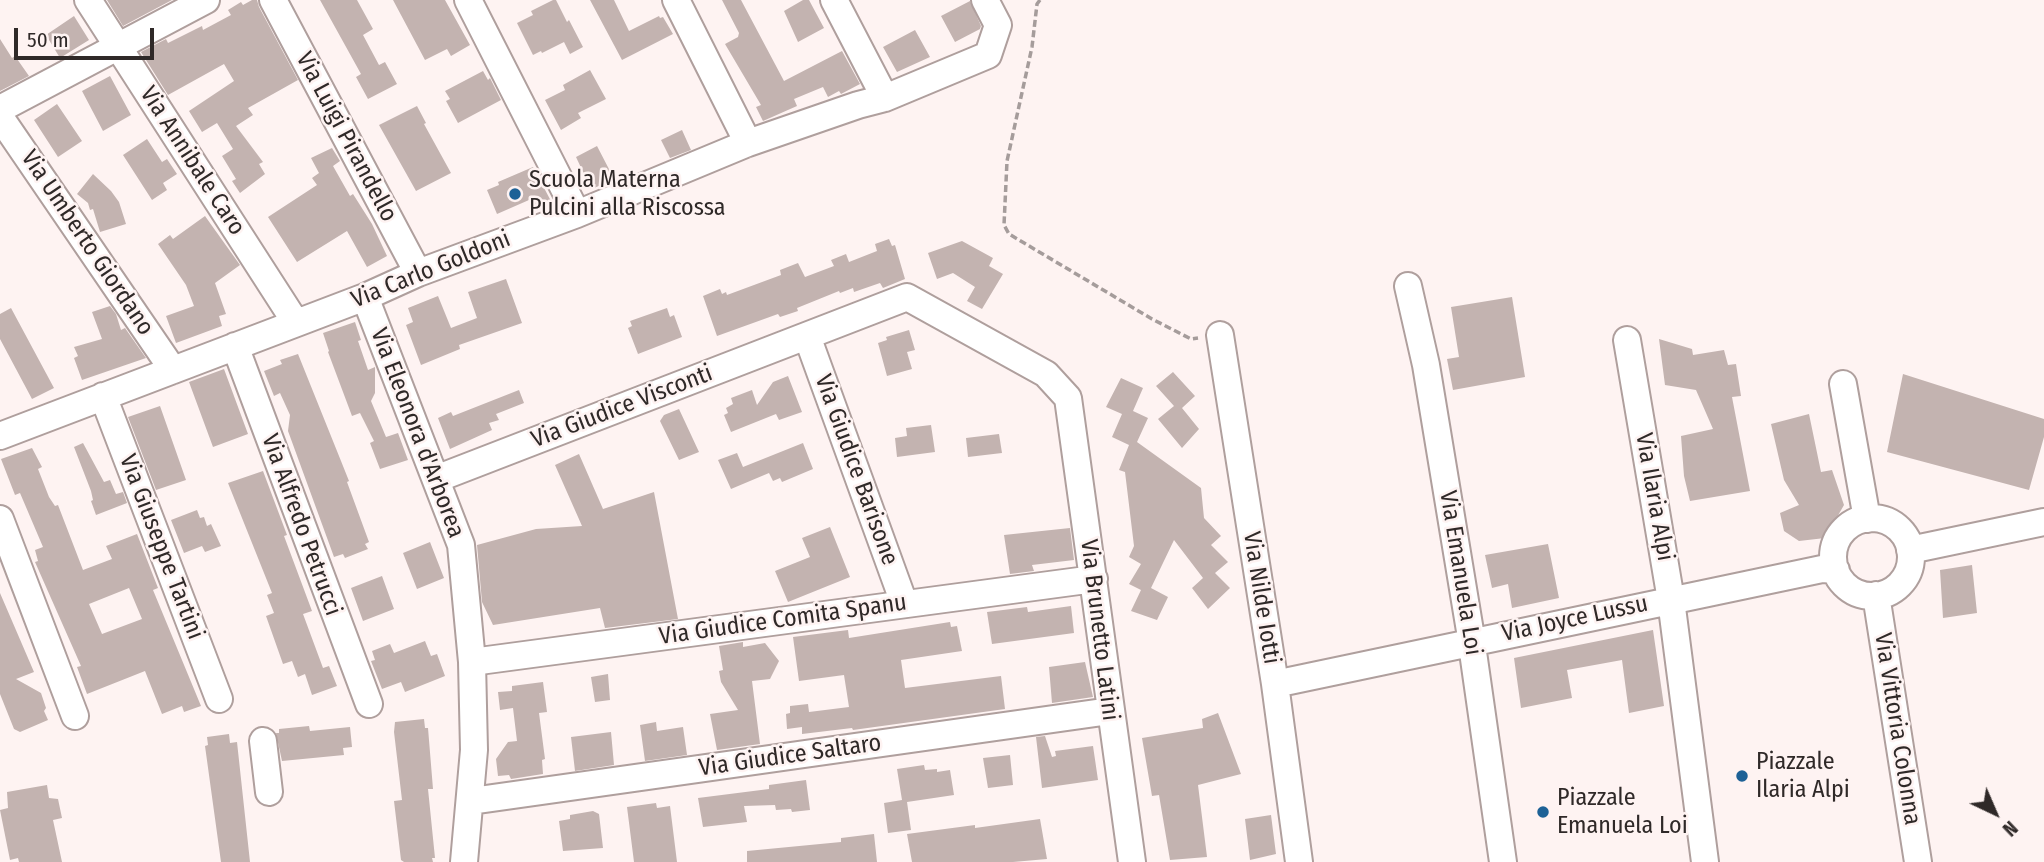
<!DOCTYPE html>
<style>
body{margin:0}
#map{position:relative;width:2044px;height:862px;overflow:hidden;background:#fef3f2;font-family:"Fira Sans Condensed",sans-serif}
canvas{display:block}
.north{position:absolute;left:1960px;top:778px;width:70px;height:70px;-webkit-text-stroke:5px #fef3f2;paint-order:stroke;rotate:136deg;font-size:19px;font-weight:700;line-height:28px;text-align:center;color:#2f2928}
.north::after{content:'';display:block;margin:auto;width:24px;height:32px;background:#2f2928;clip-path:polygon(50% 0,100% 100%,50% 72%,0 100%)}
.scale{position:absolute;left:14px;top:28px;width:140px;height:32px;box-sizing:border-box;border:4px solid #2f2928;border-top:0;padding-left:9px;font-size:21px;line-height:24px;white-space:nowrap;color:#2f2928;-webkit-text-stroke:5px #fef3f2;paint-order:stroke}
</style>
<div id="map">
<canvas width="2044" height="862"></canvas>
<div class="north">N</div>
<div class="scale">50 m</div>
</div>
<script>
const c = document.querySelector('canvas').getContext('2d');
c.lineJoin = 'round';
function fill(path, color) { c.fillStyle = color; c.fill(path, 'evenodd'); }
function stroke(path, color, width, dash) { c.strokeStyle = color; c.lineWidth = width; c.lineCap = dash ? 'butt' : 'round'; c.setLineDash(dash || []); c.stroke(path); }
function drawText(font, color, halo, rows, align = 'center') {
  c.font = font + ' "Fira Sans Condensed",sans-serif'; c.lineWidth = 5; c.setLineDash([]); c.textBaseline = 'middle'; c.strokeStyle = halo; c.fillStyle = color; for (const [text, x, y, turn = 0] of rows) {
    c.save(); c.translate(x, y); c.rotate((+turn || 0) * Math.PI / 180); c.textAlign = isNaN(turn) ? turn : align; if (halo) c.strokeText(text, 0, 0); c.fillText(text, 0, 0); c.restore();
  }
}
fill(new Path2D(`
 M107,0H172L123,26Z
 M252,0H257L259,7L298,80L248,108L253,115L236,126L263,162L259,164L265,174L240,193L232,181L236,179L222,156L233,149L217,123L202,132L189,111L234,81L224,64L168,95L141,52L166,39L168,43L202,26L203,30L231,15L228,10L241,2L243,5Z
 M320,0H357L373,29L363,35L379,65L385,62L397,84L368,99L356,77L361,74Z
 M393,0H445L470,45L451,56L447,49L425,60Z
 M553,0H556L567,22L569,20L583,47L570,54L564,42L542,53L541,51L533,55L517,23L533,15L531,11Z
 M590,0H614L629,31L659,16L660,18L663,17L673,34L622,60Z
 M722,0H741L784,81L842,51L860,84L841,94L839,91L828,97L823,87L794,99L797,106L763,121L756,107L761,105L725,44L738,37L739,33Z
 M803,0H809L824,28L798,42L784,11Z
 M970,1L981,26L980,29L955,42L941,16Z
 M74,16L89,40L60,58L46,35Z
 M915,30L930,57L897,72L883,47Z
 M0,39L12,58L15,56L29,76L0,91Z
 M590,70L606,99L578,113L581,118L561,130L545,100L565,90L563,85Z
 M483,71L488,80L490,78L501,100L458,123L446,101L450,99L445,91Z
 M110,76L131,115L103,131L82,91Z
 M57,104L82,141L58,157L34,120Z
 M417,106L426,123L424,124L451,173L416,191L379,125Z
 M682,130L691,150L670,158L661,140Z
 M147,139L162,162L167,159L177,174L163,183L167,190L152,200L123,155Z
 M597,146L611,173L608,175L612,181L591,189L576,157Z
 M332,148L340,161L333,166L350,196L353,194L372,224L387,256L367,267L347,231L297,262L268,217L317,185L312,178L319,173L311,158Z
 M533,167L552,203L534,212L529,200L497,214L487,190L499,185L498,182Z
 M93,174L111,191L119,202L126,224L100,232L93,209L90,210L88,203L77,194Z
 M205,216L240,265L215,283L226,314L219,316L222,326L176,343L166,316L194,306L186,285L158,244L170,235L173,239Z
 M889,239L892,246L895,245L905,279L883,288L880,283L854,292L853,288L840,293L839,291L797,308L798,311L780,317L778,314L717,336L703,296L720,289L722,294L726,292L727,295L781,275L780,270L798,263L805,277L834,266L831,260L846,254L849,262L877,251L875,244Z
 M962,241L993,258L989,266L1003,274L982,309L967,301L975,287L953,273L937,279L928,253Z
 M506,279L522,323L459,345L460,349L421,365L406,325L413,322L408,308L438,296L451,328L477,318L468,292Z
 M1512,297L1525,377L1453,390L1447,359L1459,357L1451,307Z
 M110,306L116,314L121,330L125,328L146,358L82,380L74,358L78,356L74,347L102,339L92,312Z
 M11,308L54,388L32,399L0,339V314Z
 M667,308L670,317L674,315L682,337L638,354L628,328L632,326L630,321Z
 M355,322L361,340L358,341L368,370L375,367V393L371,401L386,437L398,433L408,460L380,469L370,443L374,441L360,413L352,416L328,352L329,351L323,333Z
 M909,330L915,350L907,352L912,369L887,376L878,343L887,340L886,337Z
 M1659,339L1692,349L1693,355L1724,350L1728,365L1736,364L1741,396L1732,397L1750,491L1690,501L1684,476L1681,436L1713,429L1696,390L1665,385Z
 M298,354L341,461L349,481L347,482L369,542L365,544L368,549L345,558L343,554L334,557L288,431L290,415L280,393L274,396L264,371L282,364L280,360Z
 M224,369L248,434L213,447L189,382Z
 M1173,372L1195,396L1182,408L1199,429L1182,448L1158,419L1174,406L1156,386Z
 M1903,374L2044,419V437L2029,490L1887,452Z
 M788,376L802,412L779,420L776,414L731,432L724,415L728,413L726,408L733,404L731,398L752,390L757,405L773,382Z
 M1121,378L1143,388L1133,411L1148,418L1137,442L1201,488L1204,518L1221,536L1211,545L1228,562L1215,573L1230,588L1208,609L1192,588L1203,578L1174,540L1151,588L1168,597L1157,620L1131,611L1141,590L1129,584L1141,564L1129,557L1134,546L1125,472L1119,470L1129,445L1112,437L1122,414L1106,407Z
 M519,390L524,403L496,414L499,420L489,423L492,430L450,449L438,418L451,412L453,416Z
 M160,406L186,480L156,490L128,417Z
 M679,409L699,452L679,460L660,421L664,415Z
 M1809,414L1821,472L1832,470L1844,505L1825,538L1799,541L1784,531L1780,513L1799,505L1784,480L1771,424Z
 M931,425L935,452L897,457L895,438L907,436L906,428Z
 M999,434L1002,453L968,457L966,438Z
 M83,443L104,482L110,480L116,494L123,492L127,503L96,515L91,501L93,500L91,491L74,447Z
 M803,443L813,469L782,482L780,478L773,481L769,473L731,489L718,460L737,453L743,467Z
 M32,448L42,467L38,469L49,497L55,506L58,505L83,570L112,559L106,546L137,534L158,588L153,590L201,706L184,712L182,706L162,714L145,671L87,694L77,667L81,666L35,562L38,561L35,550L43,547L20,493L15,495L1,459ZM129,588L142,619L102,634L89,604Z
 M579,454L603,509L654,492L678,619L605,628L600,608L493,625L482,602L477,545L536,529L582,526L555,465Z
 M263,471L287,535L284,536L312,611L303,614L323,668L329,666L337,686L312,695L305,674L298,677L292,661L283,664L266,616L274,613L267,595L272,593L228,483Z
 M197,510L200,518L204,517L207,526L211,524L221,546L205,552L202,546L184,553L171,520Z
 M830,527L850,577L788,602L775,571L810,557L802,538Z
 M1070,528L1074,560L1032,565L1034,571L1010,574L1004,535Z
 M430,542L444,578L417,589L403,553Z
 M1548,544L1559,598L1512,608L1508,584L1492,588L1485,555Z
 M1972,565L1977,613L1943,618L1940,570Z
 M382,576L394,609L363,621L351,588Z
 M0,593L34,672L16,679L41,693L46,708L44,711L48,720L20,732L14,729L0,694Z
 M1071,606L1074,633L992,644L987,612L1027,607L1028,612Z
 M950,622L951,627L957,626L962,651L901,660L905,688L1001,676L1005,709L853,730L852,728L802,734V727L787,729L786,714L790,713V706L808,704L809,712L849,707L844,675L799,681L793,637L848,630L849,638Z
 M1653,630L1664,706L1629,713L1622,660L1567,670L1572,698L1521,708L1514,658Z
 M425,641L431,656L437,654L445,676L405,692L401,682L382,689L371,661L375,660L372,651L390,644L394,653Z
 M743,642V647L765,643L779,661L770,679L752,681L760,744L717,750L710,714L738,710L721,682L719,671L723,670L719,646Z
 M1085,662L1093,697L1052,703L1049,667Z
 M608,674L610,700L595,702L591,677Z
 M543,682L547,712L539,713L545,759L542,760L543,774L511,779L509,775L498,776L496,759L508,742L517,741L513,708L500,710L498,692L512,691V686Z
 M1218,713L1241,774L1198,785L1207,857L1170,860L1159,795L1152,796L1142,738L1203,728L1202,719Z
 M424,719L425,728H428L433,789H428L435,858H432L433,862H404L401,860L394,801L402,800L394,732L395,722Z
 M656,722L657,731L683,727L687,755L645,761L640,725Z
 M309,726L310,731L350,727L352,747L343,748L344,755L282,761L276,733H279V729Z
 M611,732L614,765L575,771L571,737Z
 M229,734L230,743L237,742L250,862H221L205,746L208,745L207,737Z
 M1045,736L1052,757L1056,756L1055,751L1093,746L1098,780L1042,788L1036,737Z
 M1010,755L1013,785L988,788L983,758Z
 M924,765L925,770L937,769V772L950,770L954,795L907,802L911,830L888,833L884,803L902,800L897,769Z
 M806,780L810,810L792,812L791,809L776,810L775,805L744,806L747,822L703,827L698,798L769,789V785Z
 M47,785L49,798L58,799L62,818L53,820L62,862H19L18,858L10,860L0,810L8,808L7,792Z
 M656,803L657,808L670,806L677,862H634L627,807Z
 M593,811L599,814L603,848L563,851L559,821L570,819V815Z
 M1271,815L1276,854L1250,860L1245,819Z
 M1040,819L1047,859L1013,862H912L907,834L975,825V828Z
 M874,834L877,862H747V851L841,842V838Z`), '#c3b3b0');
const minor = new Path2D(`
 M88,0L296,323
 M273,0L418,273
 M468,0L577,214
 M676,0L748,143
 M834,0L885,98
 M0,109L206,0
 M0,117L173,370
 M1408,286L1426,365L1470,631L1503,862
 M365,297L461,545L472,662L474,750L464,862
 M1220,335L1275,684L1299,862
 M807,336L904,603
 M1627,340L1671,600L1705,862
 M235,346L369,704
 M1843,384L1867,519
 M103,396L219,699
 M0,436L365,297L418,273L577,214L748,143L858,105L885,98L988,55L998,25L985,0
 M436,479L907,297L1046,374L1068,398L1132,862
 M1833 557a39 39 0 1 1 78 0a39 39 0 1 1-78 0Z
 M0,519L75,716
 M1910,550L2044,522
 M1876,595L1918,862
 M472,662L1094,579
 M1275,684L1822,569L1836,570
 M263,741L269,792
 M471,801L1110,711`);
stroke(minor, '#af9f9d', 30);
stroke(new Path2D(`
 M1040,0L1037,4L1032,47L1007,161L1004,225L1009,234L1152,319L1191,339L1198,338`), '#a59c9b', 3.5, [7, 3.5]);
stroke(minor, '#fff', 26);
for (const [x, y, r, color] of [
 [515,194,7,"#1d6196"],
 [1742,776,7,"#1d6196"],
 [1543,812,7,"#1d6196"]
]) { const dot = new Path2D(); dot.arc(x, y, r, 0, 2 * Math.PI); c.fillStyle = color; c.fill(dot); stroke(dot, '#fef3f2', 2.5); }
drawText('24px', '#2f2928', '#fef3f2', [
 ["Via Luigi Pirandello",346,137,62],
 ["Via Annibale Caro",192,161,57],
 ["Via Umberto Giordano",87,243,56],
 ["Via Carlo Goldoni",431,270,-22],
 ["Via Giudice Visconti",622,407,-21],
 ["Via Eleonora d'Arborea",417,433,69],
 ["Via Giudice Barisone",856,470,70],
 ["Via Ilaria Alpi",1654,497,80],
 ["Via Alfredo Petrucci",301,525,70],
 ["Via Giuseppe Tartini",161,547,69],
 ["Via Emanuela Loi",1460,573,81],
 ["Via Nilde Iotti",1261,598,81],
 ["Via Joyce Lussu",1575,619,-12],
 ["Via Giudice Comita Spanu",783,620,-8],
 ["Via Brunetto Latini",1099,630,83],
 ["Via Vittoria Colonna",1897,729,81],
 ["Via Giudice Saltaro",790,756,-8]
]);
drawText('24px', '#2f2928', '#fef3f2', [
 ["Scuola Materna",529,180],
 ["Pulcini alla Riscossa",529,208],
 ["Piazzale",1756,762],
 ["Ilaria Alpi",1756,790],
 ["Piazzale",1557,798],
 ["Emanuela Loi",1557,826]
], 'left');
</script>
